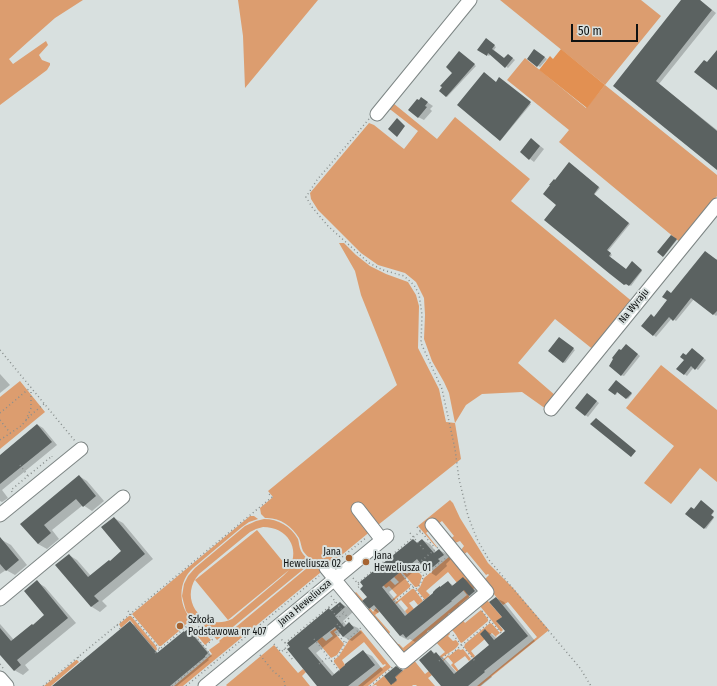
<!DOCTYPE html>
<meta charset="utf-8">
<style>
body{margin:0}
#map{position:relative;width:717px;height:686px;overflow:hidden;background:#d8e0df;font-family:"Fira Sans Condensed",sans-serif}
canvas{display:block}
.scale{position:absolute;left:571px;top:24px;width:67px;height:18px;box-sizing:border-box;border:2px solid #0f1212;border-top:0;padding-left:5px;font-size:12px;line-height:14px;white-space:nowrap;color:#0f1212;-webkit-text-stroke:3px #d8e0df;paint-order:stroke}
</style>
<div id="map">
<canvas width="717" height="686"></canvas>
<div class="scale">50 m</div>
</div>
<script>
const c = document.querySelector('canvas').getContext('2d');
c.lineJoin = 'round';
function fill(path, color) { c.fillStyle = color; c.fill(path, 'evenodd'); }
function stroke(path, color, width, dash) { c.strokeStyle = color; c.lineWidth = width; c.lineCap = dash ? 'butt' : 'round'; c.setLineDash(dash || []); c.stroke(path); }
function drawText(font, color, halo, rows, align = 'center') {
  c.font = font + ' "Fira Sans Condensed",sans-serif'; c.lineWidth = 4; c.setLineDash([]); c.textBaseline = 'middle'; c.strokeStyle = halo; c.fillStyle = color; for (const [text, x, y, turn = 0] of rows) {
    c.save(); c.translate(x, y); c.rotate((+turn || 0) * Math.PI / 180); c.textAlign = isNaN(turn) ? turn : align; if (halo) c.strokeText(text, 0, 0); c.fillText(text, 0, 0); c.restore();
  }
}
fill(new Path2D(`
 M0,0H83L55,18L29,41L9,59L13,64L46,41L48,45L39,55L42,60L50,63V65L47,70L0,105Z
 M238,0H318L245,88L243,36Z
 M500,0H641L661,16L605,85L717,175V196L681,243L559,142L569,130L507,80L525,58L586,108L605,85Z
 M393,103L437,139L455,117L530,179L511,201L634,303L595,351L555,319L518,363L556,396L546,409L522,392L482,394L466,405L455,423L461,459L378,525L183,686H174L212,654L209,650L220,642L219,641L313,563C310,559 306,555 303,551C301,547 301,542 299,538C292,526 279,517 265,518L261,514L260,508L273,497L268,491L397,385L361,295L355,271L339,243H344L356,255L370,266L386,274L408,282L416,295L419,306L418,348L439,389L446,422L455,423L449,393L444,382L432,361L424,339L425,315L424,298L416,282L405,273L378,265L361,253L318,210L311,199L310,193L369,123L374,125L404,149L418,131L391,110H387Z
 M661,365L717,410V482L700,468L671,504L644,483L674,446L626,408Z
 M20,381L45,412L0,449V397Z
 M450,500L453,503L460,518L488,563L513,588L549,630L480,686H477L537,637L508,602L503,605L483,581L489,575L488,574L486,575L467,552L462,556L461,550L464,546L460,541L455,543L449,540L454,536L442,521L426,533L437,547H436L418,526Z
 M250,516H254L258,519L249,522L242,527L193,568C178,582 178,604 191,619L185,625V626L161,646H159L132,614Z
 M264,519C278,519 291,526 298,539C299,542 299,547 301,551C303,555 308,559 311,563L217,640L207,628L200,625L194,621L186,611L184,604L182,596L184,584L188,576L195,568L245,526L256,521ZM263,527C287,527 301,548 289,569L257,530L195,580L228,620L289,570L283,576L232,619C203,633 177,599 199,574L250,532L256,529Z
 M450,556L476,587L467,593L470,598L452,613H450L448,614V616L431,630H430L427,631L428,634L403,653L345,586L347,584L355,593L356,592L363,600L362,601L368,609L370,608L373,612L376,608L379,612L375,615L390,632L389,634L398,644H399L403,648L467,595L448,572L426,591L430,595L425,600L417,590L420,587L424,578Z
 M411,564L422,576L419,586L416,587H415L401,571L403,570L407,574L413,569L410,565Z
 M400,572L410,585V587L393,601L392,600L397,595L389,586L386,588L383,585L390,580L395,585L399,582L394,577Z
 M412,589H414L423,601L418,605L414,600L409,603L414,609L408,615L405,611L408,608L401,600L396,604L395,603Z
 M487,600L502,617L497,622L503,630L501,632L480,606V605Z
 M481,610L488,619V621L463,642L461,643C457,638 456,632 450,629L461,618L465,623Z
 M129,616H131L156,646L157,649L156,651L130,620L121,628L119,624Z
 M490,623L492,624L500,633L496,636L497,638L492,633L471,651L475,656L473,658L464,647L465,644Z
 M192,625L207,636L211,640L205,645L190,627Z
 M336,628H339L334,632L344,644L337,655L331,658L317,641L322,637L326,641L333,636L330,632Z
 M447,629L450,634L448,636L453,641L456,640L459,644C455,651 447,653 441,658L440,656L445,652L435,641L413,659L425,674L429,671L432,675L428,678L435,686H417L416,685H413L412,686H377L376,685L372,686L398,664L384,676L392,684L397,680L395,677L406,668L409,661Z
 M361,630L391,667L368,686H358L381,667L382,668L386,665L385,664L383,665L364,642L342,660L345,665L340,670L334,662V660L339,656L349,640Z
 M274,645L298,673L303,669L306,672L302,676L310,686H227L226,685Z
 M458,649L461,650L463,649L471,659L469,661L465,656L454,664L459,671L457,672L451,665L453,663L448,657L443,661V660L448,655L449,656Z
 M76,660H77L79,662L51,686H44Z`), '#dc9d6f');
fill(new Path2D(`
 M561,49L605,85L587,108L539,70L550,56L553,59Z`), '#e29052');
fill(new Path2D(`
 M682,0H700L716,13L659,84L717,130V168L614,86Z
 M488,41L496,47L494,50L505,59L510,56L515,60L508,68L491,54L489,56L479,49Z
 M537,52L547,59L540,67L528,59Z
 M461,53L476,66L447,97L446,96Z
 M501,79L531,104L501,140L458,105Z
 M427,102L433,106L430,109L432,111L424,120L418,117Z
 M535,142L544,149L534,162L521,152Z
 M569,163L600,188L594,195L630,224L608,251L612,255L610,257L626,270L632,263L642,271L631,286L627,283L626,285L625,284L557,205L555,181Z
 M671,236L677,240L664,256L658,252Z
 M717,259V315L716,316L694,299L676,321L672,318L656,337L643,326L654,317L668,300L671,294Z
 M561,339L575,350L565,363L563,362Z
 M629,347L640,356L624,376L621,375L622,351Z
 M695,351L706,360L698,370L694,367L687,376L678,369L685,360L687,356Z
 M0,374L10,385L0,393Z
 M616,382L632,394L628,399L618,391L616,395L610,390Z
 M589,395L599,403L588,417L576,408Z
 M38,425L43,428L57,445L2,490L8,498L2,502L0,501V456Z
 M79,476L87,481L104,501L92,511L83,505L52,530L59,539L47,549L38,544L22,524Z
 M701,501L714,512L711,516L714,518L706,529L687,513L694,510Z
 M114,518L123,523L153,559L102,601L107,606L100,612L92,607L57,565L69,555L77,560L91,576L110,562L122,552Z
 M2,540L11,545L27,565L15,575L6,570L0,574V542Z
 M413,540L418,543L422,540L430,544L436,552L439,550L447,554L451,559L446,564L447,566L436,576L428,571L423,565L419,569L418,568L389,592L408,615L448,582L454,586L463,578L471,582L482,596L478,600L470,596L459,605V606L415,642L410,639L408,640L400,636L380,611L378,613L370,608L369,597Z
 M37,582L45,587L76,623L25,665L29,670L23,675L14,670L0,653V624L14,640L45,615Z
 M496,598L504,602L535,641L491,676L492,677L481,686H442L431,651L444,658L457,673L490,645L485,630L493,635L497,639L506,632L503,617Z
 M340,603L349,608L353,612L343,621L347,626L349,624L358,628L362,633L352,641L344,637L341,633L316,653L335,675L363,652L372,656L383,670L363,686H319L288,649Z
 M130,623L135,625L158,653L188,630L192,632L212,656L208,659L209,660L177,686H54Z
 M400,670L403,671L395,678L397,681L393,684L386,676Z`), '#0003');
fill(new Path2D(`
 M681,0H700L712,10L656,81L717,131V170L613,86Z
 M486,38L495,45L492,49L504,58L508,54L513,58L505,68L488,53L487,56L477,50Z
 M534,49L545,57L537,67L527,59Z
 M717,50V90L694,72L704,60L707,62Z
 M459,51L475,64L446,97L439,91L442,87L440,86L452,73L446,67Z
 M484,72L496,82L499,77L531,102L500,141L457,105Z
 M421,97L428,102L425,106L427,107L418,118L408,110L417,99L419,100Z
 M397,118L405,126L397,137L388,129Z
 M531,138L540,146L529,160L520,152Z
 M569,162L599,187L594,194L629,223L607,250L611,253L609,256L626,269L632,261L642,270L629,286L626,284L624,285L610,274L544,220L556,205L543,194L550,185H549L554,179L555,180Z
 M671,235L677,239L663,257L657,252Z
 M705,251L717,260V311L713,315L691,298L673,321L669,317L653,336L641,326L651,314L654,317L667,300L662,297L667,290L671,293Z
 M559,337L574,348L563,363L548,351Z
 M626,344L638,354L621,376L609,366L613,359L612,358L619,349L621,350Z
 M692,348L704,358L695,370L691,366L684,375L676,369L684,360L680,357L683,353L686,355Z
 M616,380L632,393L626,399L617,392L615,395L608,390Z
 M587,393L597,401L585,416L575,408Z
 M596,418L636,451L631,457L590,424Z
 M37,424L52,442L0,484V455Z
 M79,475L96,496L83,507L76,499L44,525L51,533L38,544L20,524Z
 M701,500L714,511L711,515L714,517L704,529L685,514L691,507L694,509Z
 M114,517L145,554L94,596L99,601L91,607L55,565L69,554L88,577L109,560L110,561L121,551L101,527Z
 M0,537L19,560L6,571L0,564Z
 M413,539L417,543L422,539L434,553L439,549L444,555L438,559L440,561L427,572L417,559L410,565V564L382,587L405,616L433,593V592L436,589L440,586V587L448,581L452,586L463,577L475,591L469,596L464,590L451,601H452L406,638L403,634L400,636L374,605L369,609L362,601L367,597L360,589L363,586L360,582Z
 M37,580L68,618L17,660L21,665L14,671L0,655V628L11,641L32,624L33,625L44,615L24,591Z
 M496,597L528,636L484,671L485,672L468,686H441L419,660L431,650L434,654L436,652L454,674L489,645L480,634L485,629L494,640L505,631L496,621L502,617L489,602Z
 M340,602L345,607L335,616L344,627L349,622L354,628L343,637L335,627L308,648L332,676L345,665V664L363,650L375,665L348,686H317L287,649L290,647L287,643L329,608L330,610Z
 M130,621L157,653L184,631V632L188,629L208,653L205,656V657L170,686H52Z
 M396,666L400,669L403,670L395,677L397,680L391,685L384,676Z`), '#5b6261');
const minor = new Path2D(`
 M377,114L470,0
 M551,409L717,205
 M358,509L382,540
 M0,515L81,449
 M326,568L335,579
 M334,579L403,662L487,592L432,525
 M0,599L123,497
 M0,678L7,686
 M205,686L387,536`);
stroke(minor, '#7d8584', 15);
stroke(new Path2D(`
 M369,119L317,180L306,197L312,207L328,226L369,263L383,270L404,276L414,285L419,294L422,315L421,343L442,389L455,449L459,479L468,516L477,539L489,560L580,668L591,686
 M0,350L75,441
 M0,413L31,387
 M0,420L11,434
 M26,420L31,408V389
 M0,440L21,426L32,414L44,404
 M20,465L28,476
 M12,492L11,490L52,456V457
 M417,527L435,548
 M410,533L425,551
 M336,562L367,537
 M413,563L415,566L438,547
 M415,566L424,576L446,558
 M400,572L424,600
 M353,578L360,586L356,589
 M358,583L421,531
 M416,589L419,586L424,576
 M331,596L349,619
 M394,602L413,586
 M329,607L338,618L344,613
 M128,611L160,649
 M482,611L502,634
 M337,624L341,628L336,632L345,643
 M117,625L121,630
 M339,627L349,618
 M453,635L475,661
 M314,639L341,673
 M285,643L335,602
 M274,644L281,652L288,646L280,638
 M284,649L293,660
 M155,653L192,622L209,634L213,639L205,646
 M260,655L273,671L284,680L285,686
 M78,657L82,662
 M331,661L338,656L348,639L362,627
 M439,661L447,654H451L491,621
 M0,664L3,668
 M319,664L328,657
 M43,686L272,497L269,494
 M172,686L210,654L186,624
 M186,686L319,576
 M370,686L394,666`), '#898f8e', 1.5, [1, 3]);
stroke(minor, '#fff', 13);
for (const [x, y, r, color] of [
 [349,558,4,"#a66431"],
 [366,562,4,"#a66431"],
 [180,626,4,"#a66431"]
]) { const dot = new Path2D(); dot.arc(x, y, r, 0, 2 * Math.PI); c.fillStyle = color; c.fill(dot); stroke(dot, '#d8e0df', 1.5); }
drawText('10px', '#0f1212', '#d8e0df', [
 ["Na Wyraju",634,306,-51],
 ["Jana Heweliusza",305,603,-40]
]);
drawText('10px', '#0f1212', '#d8e0df', [
 ["Jana",341,552,"right"],
 ["Heweliusza 02",341,564,"right"],
 ["Jana",374,556],
 ["Heweliusza 01",374,568],
 ["Szkoła",188,620],
 ["Podstawowa nr 407",188,632]
], 'left');
</script>
